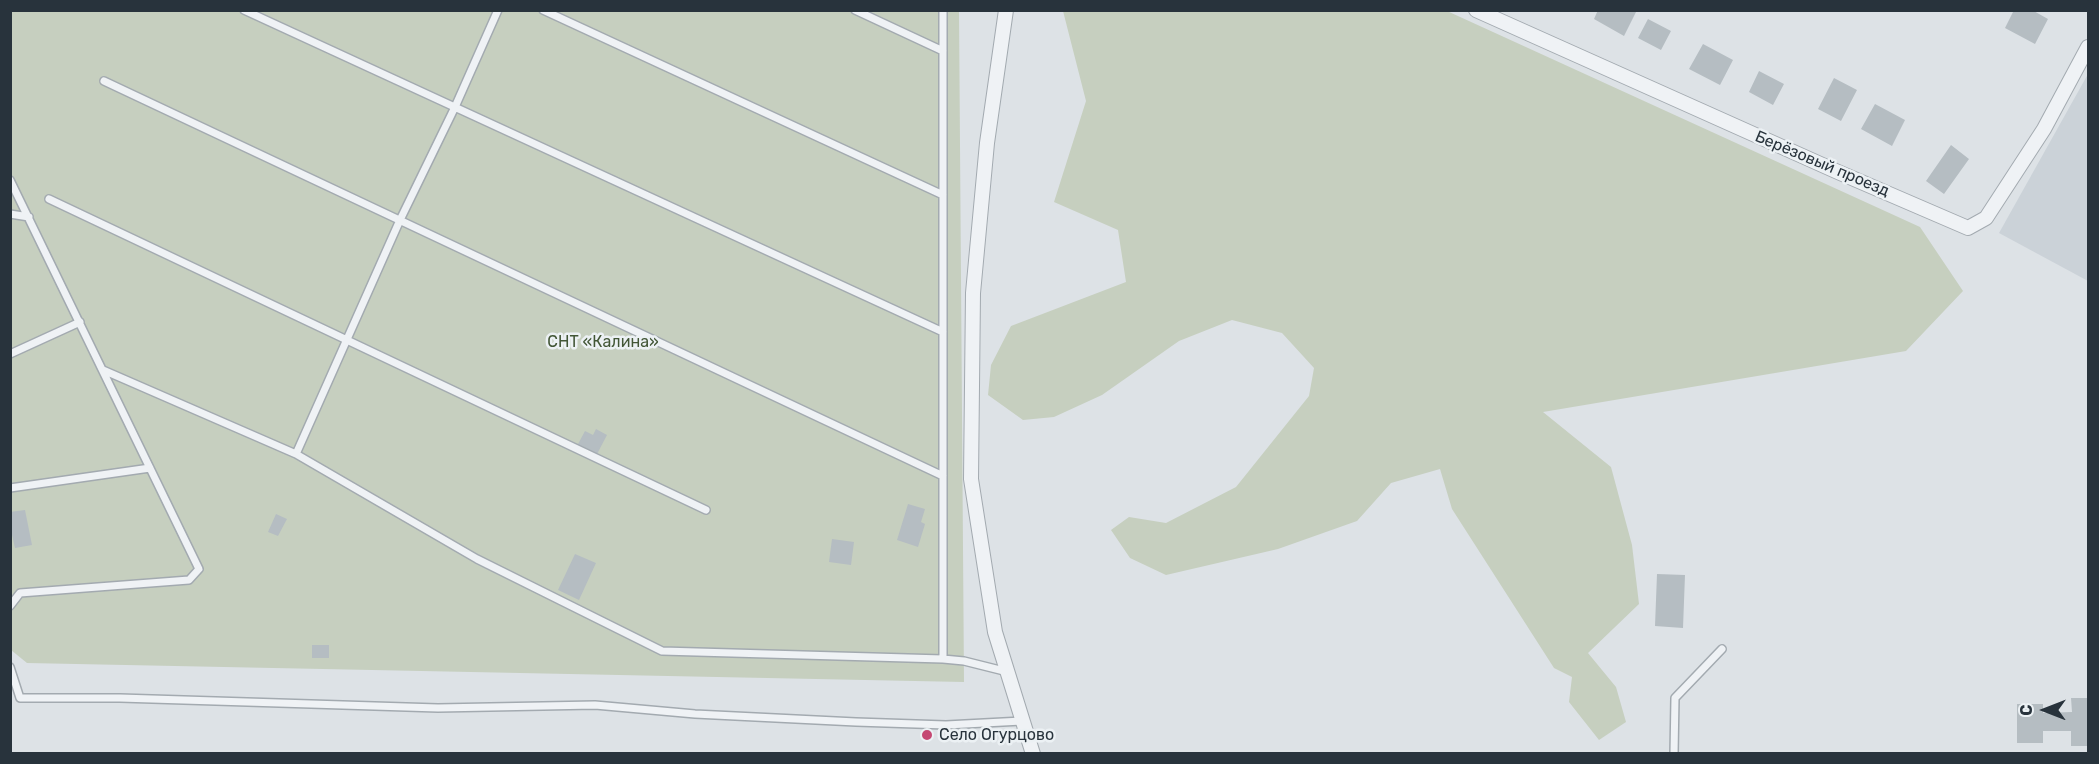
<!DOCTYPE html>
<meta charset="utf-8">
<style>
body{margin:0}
#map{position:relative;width:2099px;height:764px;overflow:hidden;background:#dde2e6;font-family:Rubik,sans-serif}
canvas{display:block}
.frame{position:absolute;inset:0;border:12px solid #28333c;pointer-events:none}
.north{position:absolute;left:2015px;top:680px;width:60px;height:60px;-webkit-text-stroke:4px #ecf1f4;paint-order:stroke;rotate:270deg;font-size:16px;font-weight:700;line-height:24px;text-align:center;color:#28333c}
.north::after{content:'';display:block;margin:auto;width:21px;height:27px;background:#28333c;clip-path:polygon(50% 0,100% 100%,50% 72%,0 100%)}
</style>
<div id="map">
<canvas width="2099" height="764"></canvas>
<div class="frame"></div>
<div class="north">С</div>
</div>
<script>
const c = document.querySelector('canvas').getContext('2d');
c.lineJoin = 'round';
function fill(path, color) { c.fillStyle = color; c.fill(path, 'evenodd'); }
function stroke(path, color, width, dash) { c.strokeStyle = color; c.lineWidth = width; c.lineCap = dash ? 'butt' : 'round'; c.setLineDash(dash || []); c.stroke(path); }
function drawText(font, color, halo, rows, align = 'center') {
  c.font = font + ' Rubik,sans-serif'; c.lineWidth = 5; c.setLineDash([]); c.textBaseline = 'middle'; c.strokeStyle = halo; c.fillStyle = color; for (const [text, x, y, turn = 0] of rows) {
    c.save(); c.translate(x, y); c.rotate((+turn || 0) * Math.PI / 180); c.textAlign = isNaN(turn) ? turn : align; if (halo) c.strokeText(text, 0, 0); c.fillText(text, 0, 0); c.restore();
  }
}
fill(new Path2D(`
 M2088,74V281L1999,233Z`), '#cbd2d8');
fill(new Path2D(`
 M11,11H959L964,682L27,663L11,650Z
 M1063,11H1447L1920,227L1963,291L1906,351L1543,412L1611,467L1632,545L1639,604L1588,653L1616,687L1626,722L1599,740L1569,702L1572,677L1554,668L1452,509L1440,469L1391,483L1357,521L1278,549L1166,575L1130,558L1111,530L1129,517L1166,523L1236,487L1309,396L1314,368L1282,333L1232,320L1179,341L1102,395L1054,417L1023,420L988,395L991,365L1011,326L1126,282L1118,230L1054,202L1086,101Z`), '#c6cfbf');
fill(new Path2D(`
 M1598,10H1637L1624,36L1594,19Z
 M2014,10H2032L2048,19L2035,44L2005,28Z
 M1648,19L1671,31L1661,50L1638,38Z
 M1703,44L1733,60L1720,85L1689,69Z
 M1759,71L1784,84L1773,105L1749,92Z
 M1834,78L1857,90L1841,121L1818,109Z
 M1875,104L1905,120L1892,146L1861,129Z
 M1951,145L1969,159L1944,194L1926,181Z
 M596,429L607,435L596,456L577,446L585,431L593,435Z
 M908,504L925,509L921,522L925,524L918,547L897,540Z
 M25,510L32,545L15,548L10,526V512Z
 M276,514L287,519L278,536L268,532Z
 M832,539L854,542L851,565L829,562Z
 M575,554L596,563L579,600L558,590Z
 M1657,574L1685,575L1683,628L1655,626Z
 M312,645H329V658H312Z
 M2071,698H2088V746H2071V731H2043V743H2017V704H2043V713L2072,712Z`), '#b5bdc2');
const service = new Path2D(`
 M244,10L943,332
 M498,10L455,107L400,220L296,454L477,559L662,651L943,659
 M543,10L943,195
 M855,10L943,51
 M943,10V659L964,661L1008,672
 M104,81L943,476
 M10,180L199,569L189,580L20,593L10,606
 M49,199L706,510
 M10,214L29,217
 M10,354L80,322
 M103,370L296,454
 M10,488L150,468
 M10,667L20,698H120L438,708L595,705L695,714L856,722L946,725L1022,721
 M1674,754L1675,698L1722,649`);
const minor = new Path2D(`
 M1006,10L987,143L973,293L971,479L995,632L1033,754
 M1476,10L1838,172L1968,228L1986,218L2044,129L2088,47`);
stroke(service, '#a3aab0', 10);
stroke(minor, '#a3aab0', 16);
stroke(service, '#eff2f5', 7);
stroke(minor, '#eff2f5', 14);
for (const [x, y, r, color] of [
 [927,735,6,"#c54873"]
]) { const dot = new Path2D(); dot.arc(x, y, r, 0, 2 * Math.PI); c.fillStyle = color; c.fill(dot); stroke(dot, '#ecf1f4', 2); }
drawText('16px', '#28333c', '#ecf1f4', [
 ["Берёзовый проезд",1822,164,23]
]);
drawText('16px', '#425636', '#ecf1f4', [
 ["СНТ «Калина»",603,342]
]);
drawText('16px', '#28333c', '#ecf1f4', [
 ["Село Огурцово",939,735]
], 'left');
</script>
